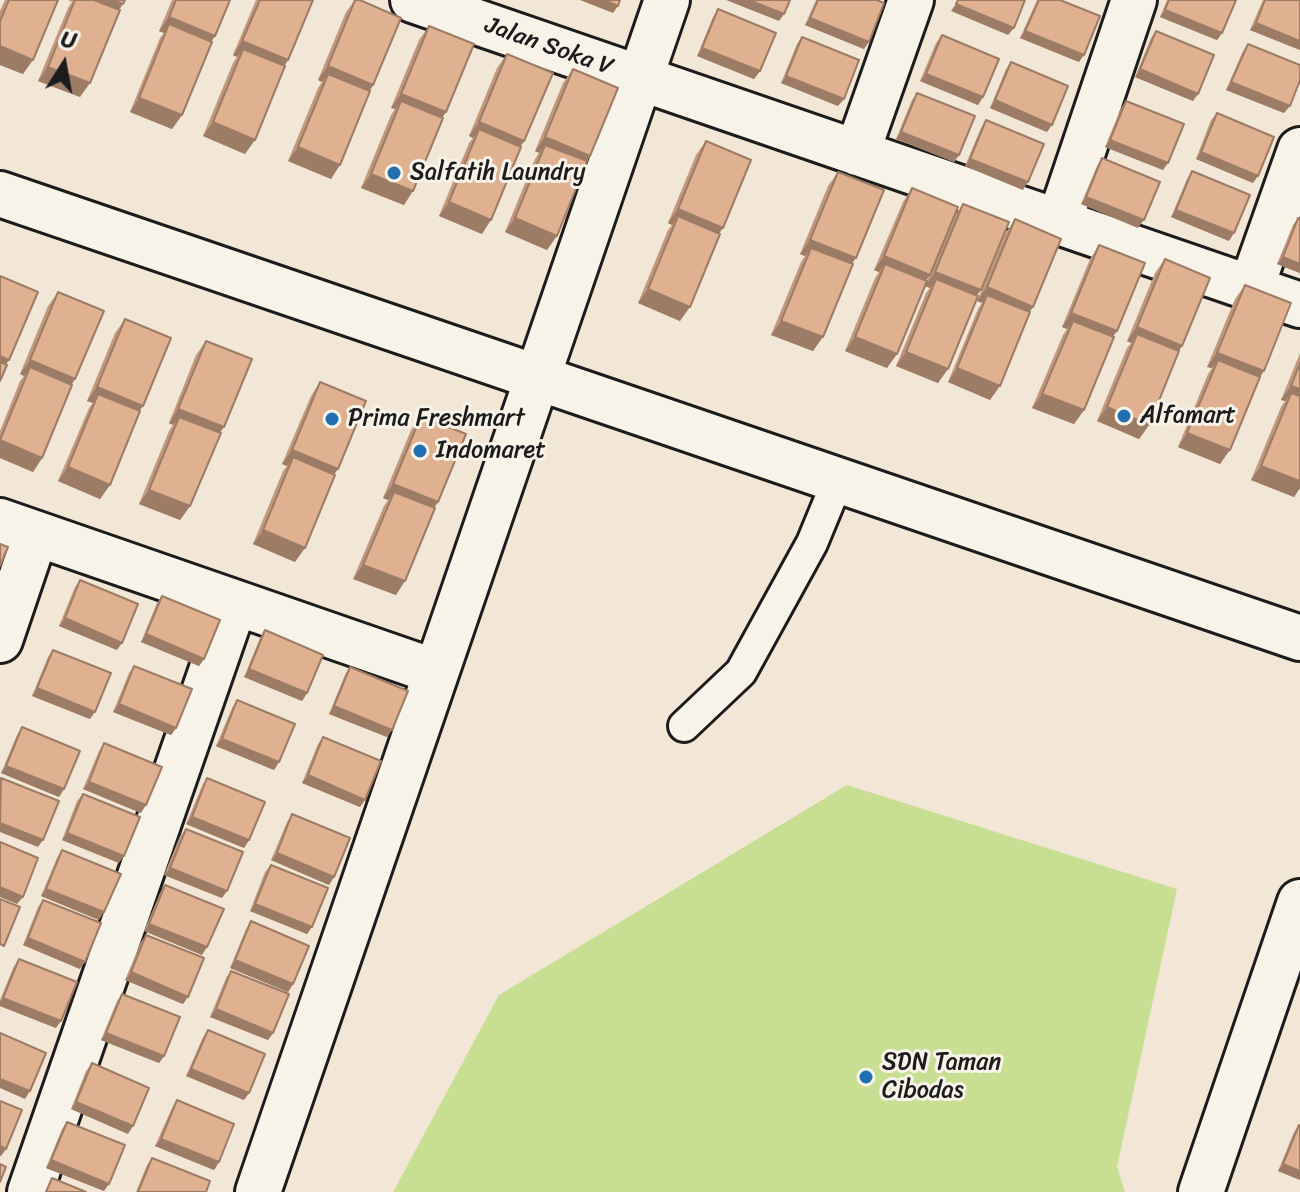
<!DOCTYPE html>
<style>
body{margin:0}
#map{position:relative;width:1300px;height:1192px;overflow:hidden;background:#f2e6d7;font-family:Sriracha,sans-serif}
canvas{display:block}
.north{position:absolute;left:24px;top:24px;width:80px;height:80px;-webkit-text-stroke:6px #f7f3e8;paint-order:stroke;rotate:11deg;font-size:22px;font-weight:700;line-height:32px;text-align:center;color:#1c1c1c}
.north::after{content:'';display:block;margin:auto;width:28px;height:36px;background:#1c1c1c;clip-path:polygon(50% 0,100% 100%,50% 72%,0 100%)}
</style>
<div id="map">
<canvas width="1300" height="1192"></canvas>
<div class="north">U</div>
</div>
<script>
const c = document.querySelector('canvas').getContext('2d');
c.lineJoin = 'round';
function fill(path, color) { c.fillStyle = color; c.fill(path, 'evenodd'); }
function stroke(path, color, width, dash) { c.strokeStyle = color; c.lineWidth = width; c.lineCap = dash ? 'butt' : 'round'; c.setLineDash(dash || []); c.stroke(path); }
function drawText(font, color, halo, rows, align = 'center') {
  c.font = font + ' Sriracha,sans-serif'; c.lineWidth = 6; c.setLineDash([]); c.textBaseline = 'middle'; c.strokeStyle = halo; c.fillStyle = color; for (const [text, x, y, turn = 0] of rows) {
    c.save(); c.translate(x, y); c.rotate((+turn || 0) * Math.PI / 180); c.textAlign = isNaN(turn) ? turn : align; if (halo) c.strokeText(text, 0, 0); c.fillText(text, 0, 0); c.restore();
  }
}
fill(new Path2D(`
 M847,785L1177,889L1117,1167L1125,1192H393L499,995Z`), '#c8de93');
const lane = new Path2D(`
 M684,726L741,672L812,543L838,480`);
const street = new Path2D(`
 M413,0L1300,305
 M857,153L911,0
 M1059,222L1134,0
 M1251,288L1300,150
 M0,521L436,672
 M0,640L36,534
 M30,1192L235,603
 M258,1192L667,0
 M1201,1192L1300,902`);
const secondary = new Path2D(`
 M0,194L1300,638`);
stroke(lane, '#1c1c1c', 36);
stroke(street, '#1c1c1c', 50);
stroke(secondary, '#1c1c1c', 50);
stroke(lane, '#f7f3e8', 30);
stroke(street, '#f7f3e8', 44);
stroke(secondary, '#f7f3e8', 44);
fill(new Path2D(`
 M5,0H58L23,74L0,65V11Z
 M68,0H125L119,10L80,97L38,81L68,8L72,2Z
 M172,0H230L215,36L211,42L182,115L172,129L130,112L160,38L164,33L159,31Z
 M256,0H313L288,60L285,65L245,154L203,136L233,63L237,57L233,55Z
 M355,0L373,85L370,91L331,179L288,161L318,88L322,82L318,80L346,12Z
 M816,0H877L864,49L805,25Z
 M1037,0H1060L1079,62L1020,38Z
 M1167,0H1236L1222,33L1217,40L1160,17Z
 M1263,0H1300V50L1250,30Z
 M718,9L760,71L754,79L697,56L713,17Z
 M429,26L442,117L404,205L361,188L391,115L395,109L391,108L419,40Z
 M1156,31L1193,101L1135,77L1151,38Z
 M942,35L983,97L978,105L920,81L936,43Z
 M802,37L838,106L781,83L797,44Z
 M1248,44L1284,113L1226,90L1243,51Z
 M507,54L524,141L521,146L482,234L439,216L469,143L473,138L469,136L497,68Z
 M1011,62L1047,132L990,108L1006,69Z
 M573,69L590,156L587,161L547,250L505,232L535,159L539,153L535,151L563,83Z
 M917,93L959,155L954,162L896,139L912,100Z
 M1126,101L1163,170L1105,147L1121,108Z
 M1217,113L1253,183L1196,159L1211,120Z
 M986,120L1023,190L965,166L981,128Z
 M706,141L723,228L719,233L680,321L638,303L668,230L672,225L668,223L696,155Z
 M1102,158L1138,228L1081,204L1097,166Z
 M1192,171L1229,241L1171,217L1187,179Z
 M838,172L852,264L813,351L771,335L801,262L805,256L800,254L828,186Z
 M912,188L954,217L963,204L977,296L938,383L896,366L926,293L930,288L925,286L929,276L926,281L887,368L845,351L875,278L879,272L874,270L903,202Z
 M1298,218L1300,273L1277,264L1293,225Z
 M1015,219L1033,307L1029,312L990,400L948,382L978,309L982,303L977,301L1005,234Z
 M1099,245L1113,337L1084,410L1074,424L1032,408L1063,335L1067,329L1062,327L1090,259Z
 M1165,259L1182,346L1179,351L1149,425L1139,439L1097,421L1127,348L1131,343L1127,341L1155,273Z
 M1245,285L1264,371L1260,377L1220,464L1178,447L1208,374L1212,368L1207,367L1235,299Z
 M58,292L75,379L72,384L42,458L33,472L0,458V431L20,381L24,376L20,374L48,306Z
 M125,319L143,406L139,411L110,485L100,499L58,481L89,408L93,403L87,401L115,333Z
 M206,341L220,433L190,506L180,520L139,504L169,431L173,425L169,423L196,355Z
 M1300,353V488L1294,497L1251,480L1281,407L1285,401L1281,400Z
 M320,382L338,469L334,474L295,562L253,544L283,471L287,466L282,464L311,396Z
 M421,416L434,508L396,595L353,579L384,506L388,500L383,498L411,430Z
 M80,580L117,650L59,626L75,587Z
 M162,596L204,659L199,666L141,642L157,603Z
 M265,630L307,693L302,701L244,677L260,638Z
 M53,650L90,719L32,696L48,657Z
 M134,666L176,728L171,735L113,712L129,673Z
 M350,667L392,730L387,737L329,714L345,675Z
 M237,700L279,762L274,770L216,746L232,708Z
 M22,727L64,789L59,797L1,773L17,735Z
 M323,737L360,807L302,783L318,744Z
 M104,743L141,813L83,789L99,751Z
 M207,778L249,840L244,848L186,824L202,786Z
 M83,794L119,863L62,840L77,801Z
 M292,814L334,877L329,885L271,860L287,822Z
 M186,829L222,898L164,875L180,836Z
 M62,850L99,920L41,896L57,858Z
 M271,865L312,927L307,934L250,911L265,872Z
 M165,885L202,955L144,931L160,893Z
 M43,900L80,969L23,945L38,907Z
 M251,921L293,984L288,992L230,968L246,929Z
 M146,935L183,1004L125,980L141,942Z
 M19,959L56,1028L0,1006V1000L14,966Z
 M231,971L273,1033L268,1040L210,1017L226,978Z
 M122,994L164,1056L159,1063L101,1040L117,1001Z
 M208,1030L244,1100L186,1076L203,1037Z
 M92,1063L128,1134L71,1109L86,1071Z
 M177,1100L219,1162L214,1170L155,1146L172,1108Z
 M67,1122L104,1191L46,1168L62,1129Z
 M1299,1125L1300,1180L1278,1171L1294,1132Z
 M152,1158L206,1192H136L147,1165Z`), '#c1987d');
fill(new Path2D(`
 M75,0H112L123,4L113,18Z
 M580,0H604L618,6L613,13Z
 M726,0H749L784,14L779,21Z
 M956,4L1014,28L1008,35L951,11Z
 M1165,10L1222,33L1217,40L1160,17Z
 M169,17L215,36L205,50L169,24L164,33L159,31Z
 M810,18L869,42L864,49L805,25Z
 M1256,23L1300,41V50L1250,30Z
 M1025,31L1084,55L1079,62L1020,38Z
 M242,41L288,60L278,75L243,49L237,57L233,55Z
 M0,46L33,60L23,74L0,65Z
 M702,48L760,71L754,79L697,56Z
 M328,66L373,85L364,99L328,74L322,82L318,80Z
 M48,67L90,83L80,97L38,81Z
 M1140,69L1198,94L1193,101L1135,77Z
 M926,74L983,97L978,105L920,81Z
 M786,76L844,99L838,106L781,83Z
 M1231,82L1290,106L1284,113L1226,90Z
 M401,94L446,112L437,126L401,101L395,109L391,108Z
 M139,98L182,115L172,129L130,112Z
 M995,100L1052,125L1047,132L990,108Z
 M213,122L255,140L245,154L203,136Z
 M479,122L524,141L515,155L479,129L473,138L469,136Z
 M901,132L959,155L954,162L896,139Z
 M545,137L590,156L580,170L545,145L539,153L535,151Z
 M1110,140L1168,163L1163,170L1105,147Z
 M298,147L340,165L331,179L288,161Z
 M1201,152L1258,176L1253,183L1196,159Z
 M970,159L1028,182L1023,190L965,166Z
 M371,174L413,191L404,205L361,188Z
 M1086,197L1144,220L1138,228L1081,204Z
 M449,202L491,220L482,234L439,216Z
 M678,209L723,228L713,242L678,216L672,225L668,223Z
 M1176,210L1234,233L1229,241L1171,217Z
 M515,218L557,236L547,250L505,232Z
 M810,240L856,258L846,272L811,248L805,256L800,254Z
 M884,256L930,275L920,289L885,264L879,272L874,270Z
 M1283,257L1300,264V273L1277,264Z
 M935,272L981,290L971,304L936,279L930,288L925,286Z
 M987,287L1033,307L1023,321L987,295L982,303L977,301Z
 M648,289L690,307L680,321L638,303Z
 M1071,313L1117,331L1107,345L1073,321L1067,329L1062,327Z
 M781,321L823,337L813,351L771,335Z
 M1137,327L1182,346L1172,360L1137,334L1131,343L1127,341Z
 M855,337L897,354L887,368L845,351Z
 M906,352L948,369L938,383L896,366Z
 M1217,353L1264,371L1254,385L1218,360L1212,368L1207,367Z
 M0,356L9,360L0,373Z
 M30,360L75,379L66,393L30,367L24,376L20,374Z
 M957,368L1000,386L990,400L948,382Z
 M1291,386L1300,389V407L1291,393L1285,401L1281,400Z
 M97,387L143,406L133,420L98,394L93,403L87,401Z
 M1042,394L1084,410L1074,424L1032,408Z
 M1107,407L1149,425L1139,439L1097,421Z
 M178,409L224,427L214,441L179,417L173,425L169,423Z
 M1187,433L1230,450L1220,464L1178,447Z
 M0,441L42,458L33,472L0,458Z
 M292,450L338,469L328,483L293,457L287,466L282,464Z
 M1261,466L1300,481V488L1294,497L1251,480Z
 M68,467L110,485L100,499L58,481Z
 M393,484L438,502L429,516L394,492L388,500L383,498Z
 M149,490L190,506L180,520L139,504Z
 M263,530L305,548L295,562L253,544Z
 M363,565L405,581L396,595L353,579Z
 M65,618L122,643L117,650L59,626Z
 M146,634L204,659L199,666L141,642Z
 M249,669L307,693L302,701L244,677Z
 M37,688L95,712L90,719L32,696Z
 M119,704L176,728L171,735L113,712Z
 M334,706L392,730L387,737L329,714Z
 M222,739L279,762L274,770L216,746Z
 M6,766L64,789L59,797L1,773Z
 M308,775L365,800L360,807L302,783Z
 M89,782L146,805L141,813L83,789Z
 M192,817L249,840L244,848L186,824Z
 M0,823L43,840L38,847L0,832Z
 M67,833L124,856L119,863L62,840Z
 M277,853L334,877L329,885L271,860Z
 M170,868L227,891L222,898L164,875Z
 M0,887L23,897L17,904L0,897Z
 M46,889L104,912L99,920L41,896Z
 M255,904L312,927L307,934L250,911Z
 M149,924L207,947L202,955L144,931Z
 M28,938L85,962L80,969L23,945Z
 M235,960L293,984L288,992L230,968Z
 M131,972L188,997L183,1004L125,980Z
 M3,998L61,1021L56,1028L0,1006V1002Z
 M216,1009L273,1033L268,1040L210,1017Z
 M106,1033L164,1056L159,1063L101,1040Z
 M191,1069L249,1093L244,1100L186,1076Z
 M0,1079L30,1091L25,1099L0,1088Z
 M76,1102L133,1126L128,1134L71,1109Z
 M161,1139L219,1162L214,1170L155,1146Z
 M0,1146L6,1149L1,1156H0Z
 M51,1160L109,1184L104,1191L46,1168Z
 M1283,1164L1300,1171V1180L1278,1171Z`), '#9d7c66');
const building = new Path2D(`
 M9,0H58L33,60L0,46V21Z
 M75,0H94L120,10L90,83L48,67Z
 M112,0H125L123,4Z
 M176,0H230L215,36L169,17Z
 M260,0H313L288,60L242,41Z
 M355,0H360L401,18L373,85L328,66Z
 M604,0H620L618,6Z
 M749,0H790L784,14Z
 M818,0H877L884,3L869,42L810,18Z
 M958,0H1025L1014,28L956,4Z
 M1039,0H1060L1100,16L1084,55L1025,31Z
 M1169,0H1236L1222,33L1165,10Z
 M1265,0H1300V41L1256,23Z
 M718,9L776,33L760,71L702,48Z
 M169,24L212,42L182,115L139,98Z
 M429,26L474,44L446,112L401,94Z
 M1156,31L1214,55L1198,94L1140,69Z
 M942,35L999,59L983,97L926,74Z
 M802,37L859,60L844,99L786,76Z
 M1248,44L1300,65V80L1290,106L1231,82Z
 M243,49L285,66L255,140L213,122Z
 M507,54L553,73L524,141L479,122Z
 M1011,62L1068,86L1052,125L995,100Z
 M573,69L618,88L590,156L545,137Z
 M328,74L370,91L340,165L298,147Z
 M917,93L975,116L959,155L901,132Z
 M401,101L443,118L413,191L371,174Z
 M1126,101L1184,124L1168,163L1110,140Z
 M1217,113L1274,137L1258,176L1201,152Z
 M986,120L1044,144L1028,182L970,159Z
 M479,129L521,147L491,220L449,202Z
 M706,141L751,160L723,228L678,209Z
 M545,145L587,161L557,236L515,218Z
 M1102,158L1160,182L1144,220L1086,197Z
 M1192,171L1250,195L1234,233L1176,210Z
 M838,172L884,190L856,258L810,240Z
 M912,188L958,207L930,275L884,256Z
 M963,204L1009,222L981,290L935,272Z
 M678,216L720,234L690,307L648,289Z
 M1298,218L1300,219V264L1283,257Z
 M1015,219L1061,239L1033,307L987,287Z
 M1099,245L1145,263L1117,331L1071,313Z
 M811,248L853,264L823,337L781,321Z
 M1165,259L1210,278L1182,346L1137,327Z
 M885,264L927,281L897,354L855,337Z
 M0,276L38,292L9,360L0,356Z
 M936,279L978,296L948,369L906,352Z
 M1245,285L1291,303L1264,371L1217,353Z
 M58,292L104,311L75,379L30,360Z
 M987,295L1030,312L1000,386L957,368Z
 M125,319L171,338L143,406L97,387Z
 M1073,321L1114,337L1084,410L1042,394Z
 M1137,334L1179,351L1149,425L1107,407Z
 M206,341L252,359L224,427L178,409Z
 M1218,360L1260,377L1230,450L1187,433Z
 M0,362L7,365L0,381Z
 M1300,363V389L1291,386Z
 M30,367L72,385L42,458L0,440Z
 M320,382L366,401L338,469L292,450Z
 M1291,393L1300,396V481L1261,466Z
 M98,394L140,411L110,485L68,467Z
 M421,416L466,434L438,502L393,484Z
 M179,417L221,433L190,506L149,490Z
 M293,457L335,475L305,548L263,530Z
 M394,492L435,508L405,581L363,565Z
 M0,544L8,547L0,566Z
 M80,580L138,604L122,643L65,618Z
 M162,596L220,620L204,659L146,634Z
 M265,630L323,655L307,693L249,669Z
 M53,650L111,673L95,712L37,688Z
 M134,666L192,689L176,728L119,704Z
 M350,667L408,691L392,730L334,706Z
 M237,700L295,724L279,762L222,739Z
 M22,727L80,751L64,789L6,766Z
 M323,737L381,761L365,800L308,775Z
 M104,743L162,767L146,805L89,782Z
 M1,778L59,801L43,840L0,823Z
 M207,778L265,802L249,840L192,817Z
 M83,794L140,817L124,856L67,833Z
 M292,814L350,838L334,877L277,853Z
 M186,829L243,852L227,891L170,868Z
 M0,842L38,858L23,897L0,887Z
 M62,850L121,874L104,912L46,889Z
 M271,865L328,888L312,927L255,904Z
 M165,885L224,909L207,947L149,924Z
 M0,899L20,907L4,946L0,944Z
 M43,900L101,923L85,962L28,938Z
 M251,921L309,946L293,984L235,960Z
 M146,935L204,958L188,997L131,972Z
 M19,959L77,982L61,1021L3,998Z
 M231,971L289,994L273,1033L216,1009Z
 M122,994L180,1017L164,1056L106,1033Z
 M208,1030L265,1054L249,1093L191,1069Z
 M0,1033L46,1053L30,1091L0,1079Z
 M92,1063L149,1088L133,1126L76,1102Z
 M177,1100L234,1124L219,1162L161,1139Z
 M0,1101L22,1110L6,1149L0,1146Z
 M67,1122L125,1145L109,1184L51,1160Z
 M1299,1125L1300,1126V1171L1283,1164Z
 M152,1158L210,1181L206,1192H138Z
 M0,1164L6,1167L0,1182Z
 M52,1178L86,1192H46Z`);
fill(building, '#e0b191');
stroke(building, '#9d7c66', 2);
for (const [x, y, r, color] of [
 [394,173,8,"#1f6fb2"],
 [1124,416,8,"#1f6fb2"],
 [332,419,8,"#1f6fb2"],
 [420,451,8,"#1f6fb2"],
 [866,1077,8,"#1f6fb2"]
]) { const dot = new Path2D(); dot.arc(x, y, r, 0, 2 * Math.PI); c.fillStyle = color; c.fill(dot); stroke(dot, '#f7f3e8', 3); }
drawText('24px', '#1c1c1c', '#f7f3e8', [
 ["Jalan Soka V",549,47,19]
]);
drawText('24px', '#1c1c1c', '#f7f3e8', [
 ["Salfatih Laundry",410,173],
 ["Alfamart",1140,416],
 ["Prima Freshmart",348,419],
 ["Indomaret",436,451],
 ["SDN Taman",882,1063],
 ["Cibodas",882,1091]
], 'left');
</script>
